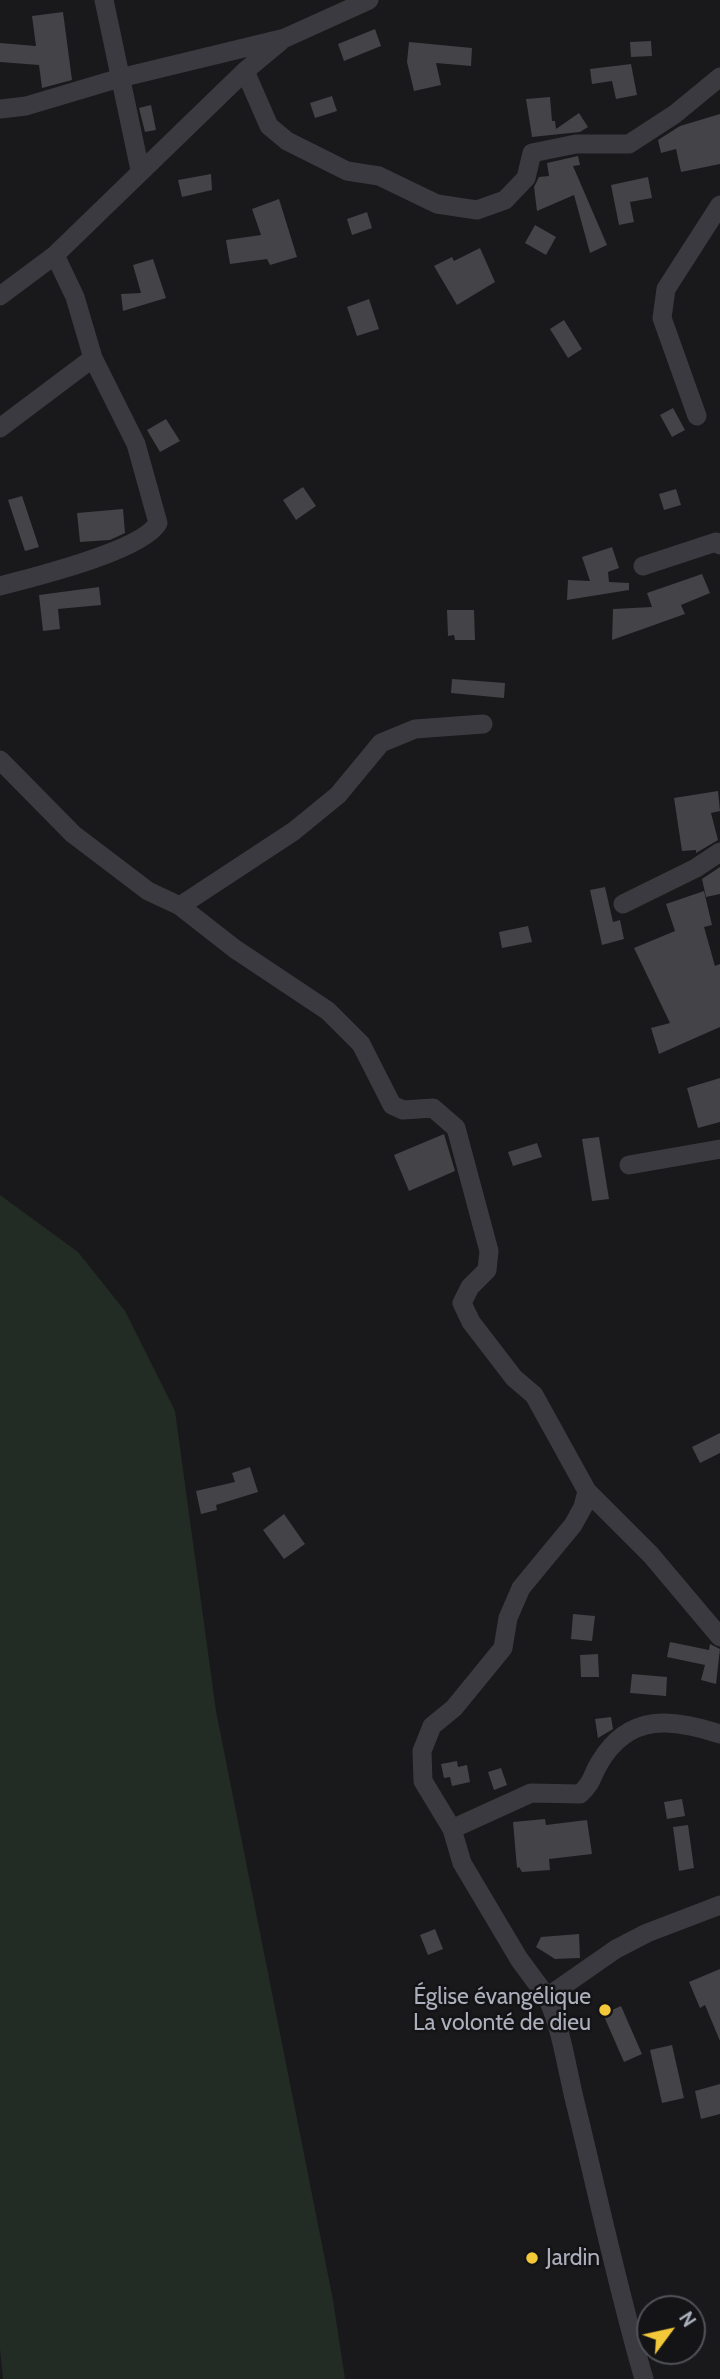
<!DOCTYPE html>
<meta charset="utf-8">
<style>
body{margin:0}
#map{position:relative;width:720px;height:2379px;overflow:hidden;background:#19191b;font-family:Cabin,sans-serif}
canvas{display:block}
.north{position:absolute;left:636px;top:2295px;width:70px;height:70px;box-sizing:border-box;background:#141416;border:2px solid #505258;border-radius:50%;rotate:57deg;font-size:19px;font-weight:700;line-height:28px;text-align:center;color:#abaebb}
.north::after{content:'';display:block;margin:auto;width:24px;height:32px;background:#f3c839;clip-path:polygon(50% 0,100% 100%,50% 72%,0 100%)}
</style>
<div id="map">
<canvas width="720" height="2379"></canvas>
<div class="north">N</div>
</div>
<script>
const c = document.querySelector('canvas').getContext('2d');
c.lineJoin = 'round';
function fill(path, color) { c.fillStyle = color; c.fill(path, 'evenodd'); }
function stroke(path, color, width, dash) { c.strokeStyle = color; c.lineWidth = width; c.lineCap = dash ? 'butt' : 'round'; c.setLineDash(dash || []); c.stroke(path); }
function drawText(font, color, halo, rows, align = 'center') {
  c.font = font + ' Cabin,sans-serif'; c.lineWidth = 5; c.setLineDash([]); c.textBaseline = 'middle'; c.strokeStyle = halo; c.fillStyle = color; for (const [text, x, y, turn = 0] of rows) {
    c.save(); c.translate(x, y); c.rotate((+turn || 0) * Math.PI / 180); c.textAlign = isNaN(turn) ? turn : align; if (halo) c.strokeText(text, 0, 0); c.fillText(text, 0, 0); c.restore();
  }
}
fill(new Path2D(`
 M0,1195L78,1252L125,1311L175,1411L216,1711L333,2300L345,2379H3L0,2349Z`), '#232b25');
fill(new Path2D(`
 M63,12L72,80L42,88L39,65L0,62V43L36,46L32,16Z
 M375,29L381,46L344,61L338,44Z
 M651,41L652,56L631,57L630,42Z
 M409,42L472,48L471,66L436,63L441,85L414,91L407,62Z
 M631,64L637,95L616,99L612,81L592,84L590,69Z
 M332,96L337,111L315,118L310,103Z
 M550,97L552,121H555L556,129L579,113L588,127L580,132L532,137L526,99Z
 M151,105L156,130L145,132L139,108Z
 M720,114V164L681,172L676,149L661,153L658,140L680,126Z
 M578,156L580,165L573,166L607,245L590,253L574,195L537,211L534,187L539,177L549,176L547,163Z
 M211,174L212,190L182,197L178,180Z
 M648,177L652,198L630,202L634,222L619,225L611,185Z
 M279,199L297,257L270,265L267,259L230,264L226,240L261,235L252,209Z
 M367,212L372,228L352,235L347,219Z
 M535,225L556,237L546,255L525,243Z
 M480,248L495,282L457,305L434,266L452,257L454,261Z
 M153,259L166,298L123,311L121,294L141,293L133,265Z
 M369,299L379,329L357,336L347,307Z
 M564,320L582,349L568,358L550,329Z
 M673,408L685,430L672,437L660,415Z
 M166,419L180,441L160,452L147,430Z
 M303,487L316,506L296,520L283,500Z
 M676,489L681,505L664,510L659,494Z
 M22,496L39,547L25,551L8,500Z
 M123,509L125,533L110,540L80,542L77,513Z
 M612,547L619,568L608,572L609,582L629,583V590L567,600L568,580L590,581L582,557Z
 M702,574L710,593L681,605L685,614L612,640L613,609L652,607L647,593Z
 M99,587L101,605L58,609L60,629L43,631L39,595Z
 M447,610H474L475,640H455L454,635L448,636Z
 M452,679L505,683L504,698L451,693Z
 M718,791L720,811L711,813L718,840L696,853V850L682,851L674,798Z
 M720,867V894L706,897L702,879Z
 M605,887L613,922L620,920L624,939L602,945L590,890Z
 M704,891L712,925L704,927L715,966L720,964V1027L659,1054L651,1028L670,1023L634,948L675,931L666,904Z
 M528,926L532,942L502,948L499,932Z
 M720,1078V1122L698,1128L687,1088Z
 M444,1134L455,1171L409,1191L394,1155Z
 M599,1137L609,1199L592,1201L582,1139Z
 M537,1143L542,1157L513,1166L508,1152Z
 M720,1433V1453L700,1463L692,1447Z
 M250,1467L258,1492L216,1505L217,1510L201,1514L196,1491L235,1482L232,1473Z
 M284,1514L305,1544L284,1559L263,1530Z
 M573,1614L595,1616L592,1641L571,1639Z
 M670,1642L709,1650L710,1644L720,1649L716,1684L701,1680L705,1665L667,1657Z
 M598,1654L599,1677H581L580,1655Z
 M632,1674L667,1677L666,1696L630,1693Z
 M611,1717L613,1729L598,1738L595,1719Z
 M457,1761L458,1767L467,1765L470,1782L452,1786L450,1777L444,1778L441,1764Z
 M501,1768L507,1785L494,1790L488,1772Z
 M682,1799L685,1816L667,1819L664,1802Z
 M545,1819L546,1825L587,1820L592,1854L549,1859L550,1870L522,1872L519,1867L517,1868L513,1822Z
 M688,1825L694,1868L679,1871L673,1827Z
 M435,1929L443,1949L428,1955L420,1935Z
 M579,1934L580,1958L555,1959L536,1947L541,1937Z
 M720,1969V2041L705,2005L700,2008L689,1982Z
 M621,2006L642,2054L624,2062L603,2014Z
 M672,2045L684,2098L662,2103L650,2050Z
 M720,2084V2114L701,2119L695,2091Z`), '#434348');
stroke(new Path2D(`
 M104,0L140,170
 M245,71L269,126L287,141L347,171L379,176L437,204L477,210L505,200L526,178L532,153L576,144H629L675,114L720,77
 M0,109L26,106L120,78L285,38L369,0
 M0,296L55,255L245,71L281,41
 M697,416L662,318L666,289L720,205
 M0,428L93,358
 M643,566L716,542L720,545
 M0,586C34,577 142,551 158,523L136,444L93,358L75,297L55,255
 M0,760L73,834L148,891L180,906L235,949L328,1011L361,1044L392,1105L403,1110L433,1108L456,1128L489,1251L487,1270L470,1287L462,1303L471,1322L514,1378L534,1395L587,1491L651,1555L720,1637
 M623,904L696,868L720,852
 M180,906L294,831L338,795L381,743L415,729L483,724
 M629,1165L720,1149
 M452,1829L531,1793L580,1794C594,1781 591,1776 600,1762C629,1713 673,1718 720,1734
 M547,1997L519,1959L462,1863L452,1829L423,1781L422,1751L432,1726L454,1708L503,1648L508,1618L521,1588L573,1525L583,1507L587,1491
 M644,2379C618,2290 599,2200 577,2110C567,2072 563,2033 547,1997L616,1949L647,1933L720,1905`), '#3a3a40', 19);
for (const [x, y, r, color] of [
 [605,2010,7,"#f3c839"],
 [532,2258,7,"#f3c839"]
]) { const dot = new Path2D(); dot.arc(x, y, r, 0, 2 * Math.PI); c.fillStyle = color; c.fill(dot); stroke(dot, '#141416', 2.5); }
drawText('23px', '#abaebb', '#141416', [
 ["Église évangélique",591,1997],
 ["La volonté de dieu",591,2023],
 ["Jardin",546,2258,"left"]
], 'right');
</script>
